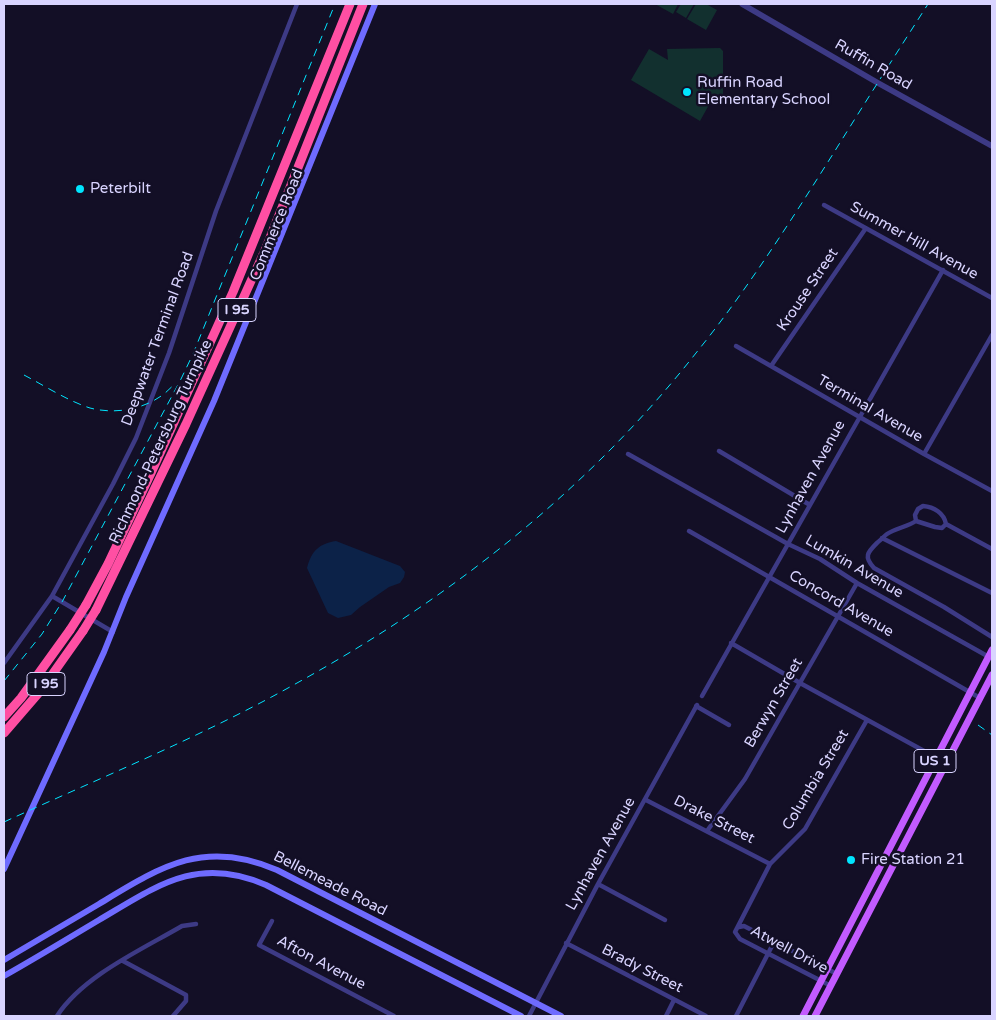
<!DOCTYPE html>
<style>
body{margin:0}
#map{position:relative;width:996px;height:1020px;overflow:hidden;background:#130f26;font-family:"Varela Round",sans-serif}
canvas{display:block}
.frame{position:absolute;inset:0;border:5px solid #d9d4ff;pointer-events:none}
</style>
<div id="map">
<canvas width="996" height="1020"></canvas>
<div class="frame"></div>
</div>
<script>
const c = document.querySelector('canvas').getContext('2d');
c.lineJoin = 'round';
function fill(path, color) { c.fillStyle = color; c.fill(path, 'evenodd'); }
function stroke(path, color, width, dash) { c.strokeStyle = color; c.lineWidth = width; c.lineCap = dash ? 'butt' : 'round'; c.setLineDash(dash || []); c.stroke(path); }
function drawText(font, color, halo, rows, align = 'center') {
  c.font = font + ' "Varela Round",sans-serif'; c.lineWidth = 5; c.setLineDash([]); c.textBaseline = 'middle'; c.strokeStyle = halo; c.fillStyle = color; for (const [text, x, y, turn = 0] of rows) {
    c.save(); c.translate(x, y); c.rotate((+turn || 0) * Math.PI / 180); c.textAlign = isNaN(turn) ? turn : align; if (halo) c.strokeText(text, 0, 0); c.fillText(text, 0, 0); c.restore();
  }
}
fill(new Path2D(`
 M655,4H678L673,14Z
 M681,4H694L686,18L676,12Z
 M696,4H706L717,10L706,30L687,19Z
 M720,48L723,51V103H710L700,121L631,80L649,49L668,60L667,49Z`), '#12302f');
fill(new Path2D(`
 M336,541L400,566L405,572L404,577L400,583L389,587L360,607L351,615L338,618L328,613L307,568C312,550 319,544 336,541Z`), '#0c2248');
stroke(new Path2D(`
 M824,205L992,298
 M736,346L924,454L992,491
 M771,366L866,228
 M719,451L810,505
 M628,454L788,544L820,559L857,583L989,657
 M924,454L992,335
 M923,506C934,507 944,513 946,524L942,528L935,527L916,521L915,515L918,509Z
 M916,521C907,527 896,528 887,534C884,536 881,540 878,542C868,552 863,556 874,568L944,607L992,637
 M946,524L992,549
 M689,531L980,698
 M882,538L992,593
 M52,596L113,632
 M731,643L800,683L946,763
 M4,663L52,596L113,484L136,438L169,353L216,211L297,4
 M702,696L943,270
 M696,706L729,725
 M646,800L770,864
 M707,831L745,779L857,583
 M598,884L665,920
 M272,921L259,945L394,1016
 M739,927L744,926L837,974
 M566,943L706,1016
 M123,961L186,995V1001L173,1016
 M831,986L740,939L735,932L770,864L805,829L867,720
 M57,1016C83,976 141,950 182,926L196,924
 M529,1016L598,884L697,705
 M666,1016L674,1000
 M736,1016L774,942`), '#3d3a85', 4.5);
stroke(new Path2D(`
 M742,4L878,83L992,146`), '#3d3a85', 5.5);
stroke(new Path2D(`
 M4,869L104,652L126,597L214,401L375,4
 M4,960C35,942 67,923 99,904C160,867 204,838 277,870L561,1016
 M4,976C36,958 67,939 99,920C157,886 197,855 266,885L521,1016`), '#6f6bff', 6);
stroke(new Path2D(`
 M803,1016L992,650
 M815,1016L992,675`), '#c25bff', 7);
stroke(new Path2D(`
 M86,605L108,564L151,473L233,292L350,4
 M96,610L186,424L266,248L363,4
 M4,717L21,698L70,630
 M4,733L42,689L83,631`), '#ff4fa3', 9);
stroke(new Path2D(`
 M24,375C45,386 68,401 90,408C120,416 156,407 175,383
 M4,681L42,634L62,602L181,379L193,354L335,4
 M978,725L992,735
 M4,822C102,777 203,736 297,683C449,599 588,490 696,353C747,290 790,222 833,154C864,104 896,54 928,4`), '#00e5ff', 1, [8, 6]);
stroke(new Path2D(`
 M70,630L86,605
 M83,631L96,610`), '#ff4fa3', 9);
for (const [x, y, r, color] of [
 [687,92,5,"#00e5ff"],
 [80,189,5,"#00e5ff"],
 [851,860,5,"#00e5ff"]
]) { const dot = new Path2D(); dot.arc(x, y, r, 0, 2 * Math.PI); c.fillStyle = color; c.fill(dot); stroke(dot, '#130f26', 2); }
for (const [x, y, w] of [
 [237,310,38],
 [46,684,38],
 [935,761,42]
]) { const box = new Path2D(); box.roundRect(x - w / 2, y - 11.5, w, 23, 4); c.fillStyle = '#130f26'; c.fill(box); stroke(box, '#d9d4ff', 1); }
drawText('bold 14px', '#d9d4ff', null, [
 ["I 95",237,310],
 ["I 95",46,684],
 ["US 1",935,761]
]);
drawText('15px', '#d9d4ff', '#130f26', [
 ["Ruffin Road",873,65,30],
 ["Commerce Road",277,225,-68],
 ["Summer Hill Avenue",914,241,29],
 ["Krouse Street",808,290,-56],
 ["Deepwater Terminal Road",158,339,-70],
 ["Terminal Avenue",870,409,30],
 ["Richmond-Petersburg Turnpike",161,442,-65],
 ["Lynhaven Avenue",811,477,-61],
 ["Lumkin Avenue",854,567,30],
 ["Concord Avenue",841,604,30],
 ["Berwyn Street",774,703,-60],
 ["Columbia Street",816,780,-59],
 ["Drake Street",714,820,27],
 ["Lynhaven Avenue",601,854,-61],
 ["Bellemeade Road",330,884,27],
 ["Atwell Drive",789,950,28],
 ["Afton Avenue",321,963,28],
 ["Brady Street",642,969,27]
]);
drawText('15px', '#d9d4ff', '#130f26', [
 ["Ruffin Road",697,83],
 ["Elementary School",697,100],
 ["Peterbilt",90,189],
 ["Fire Station 21",861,860]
], 'left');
</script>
